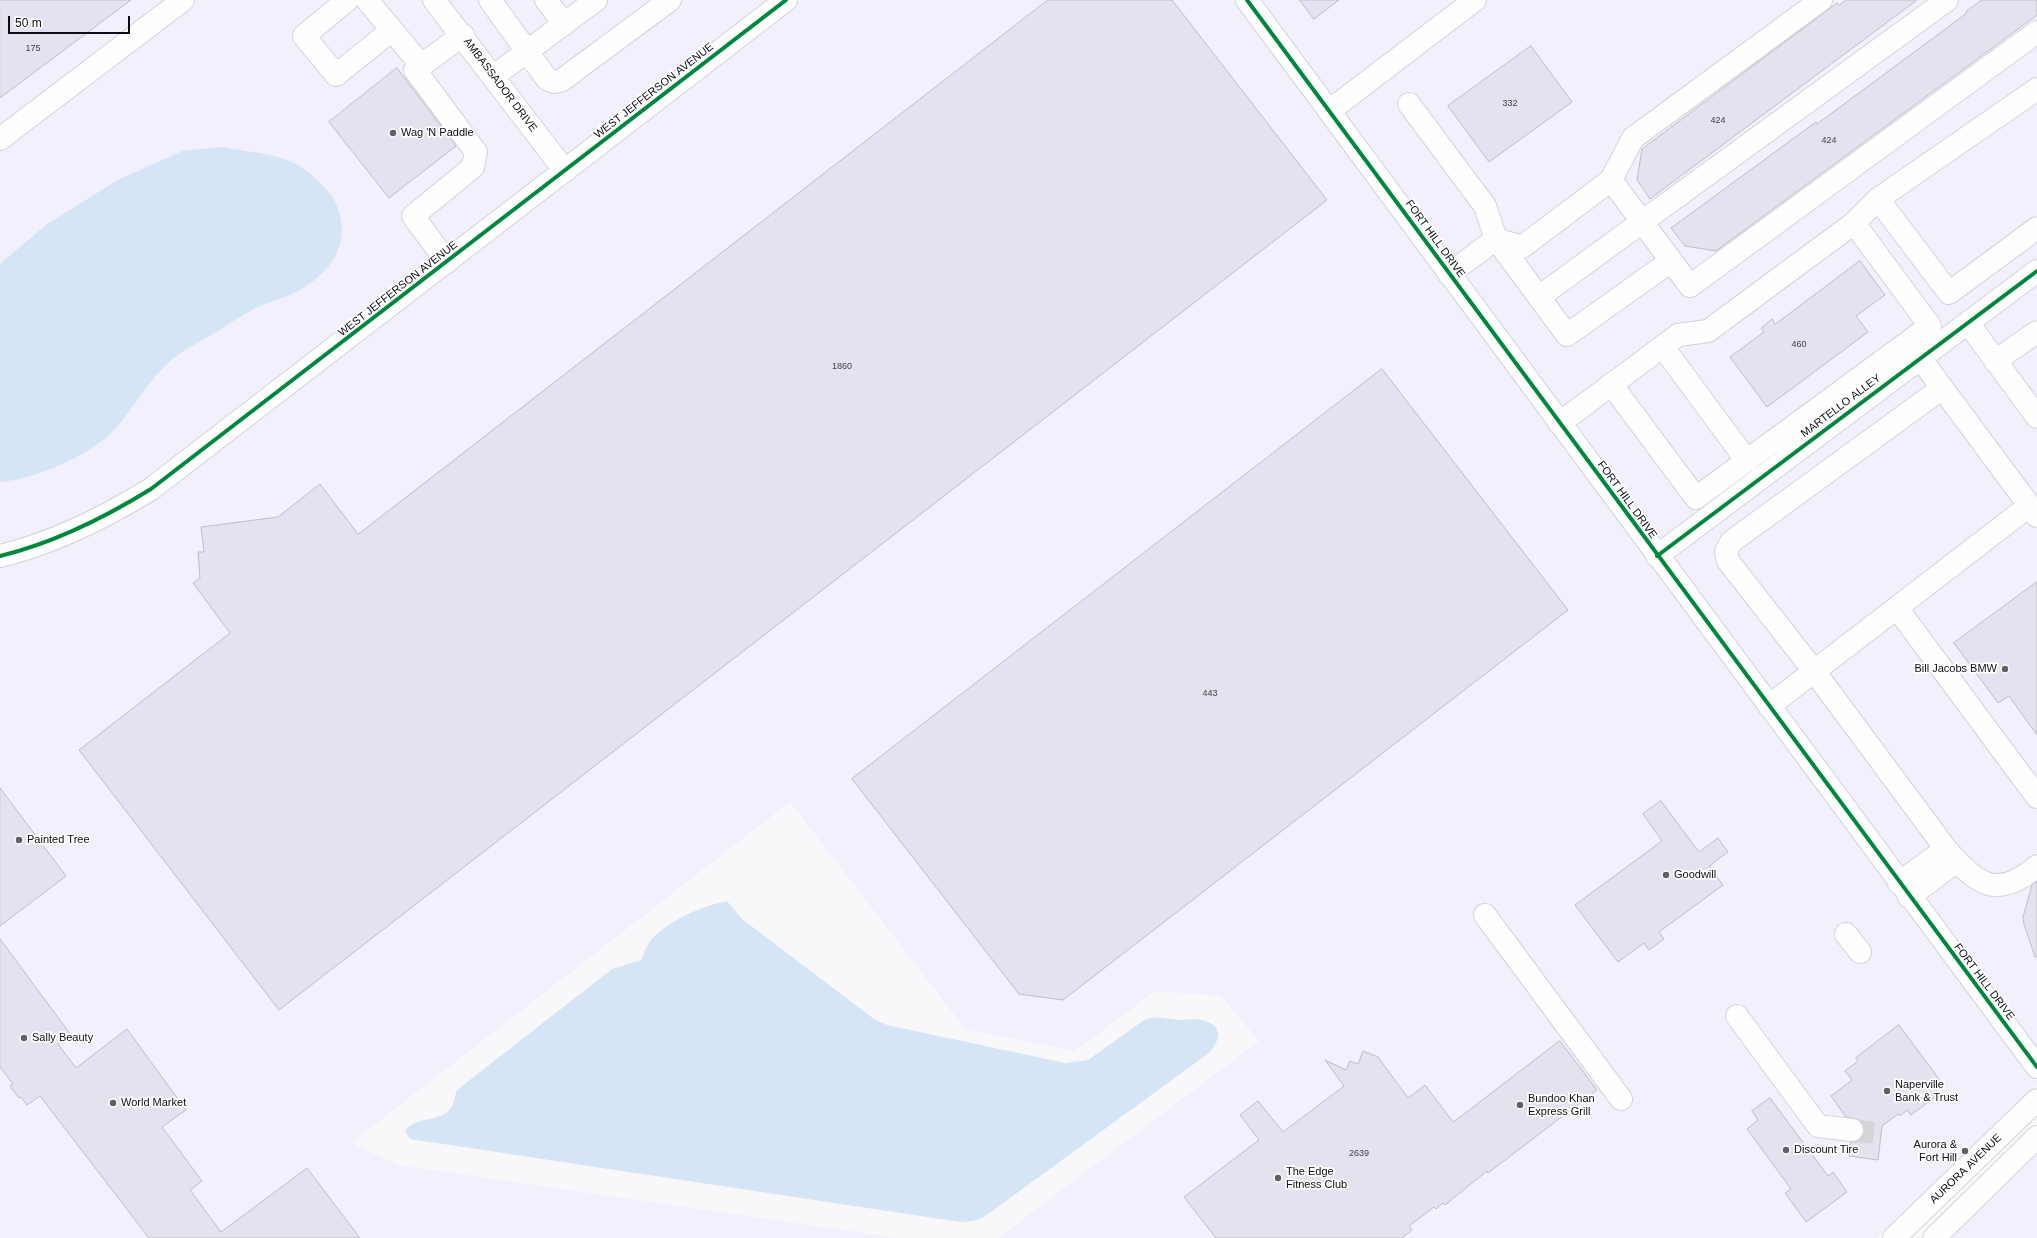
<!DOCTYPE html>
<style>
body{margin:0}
#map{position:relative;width:2037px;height:1238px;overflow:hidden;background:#f8f8fb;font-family:Helvetica,sans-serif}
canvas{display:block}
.scale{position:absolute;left:8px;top:16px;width:122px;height:18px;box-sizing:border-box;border:2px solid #0d0c14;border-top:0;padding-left:5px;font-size:12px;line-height:14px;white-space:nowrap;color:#0d0c14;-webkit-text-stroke:3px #fff;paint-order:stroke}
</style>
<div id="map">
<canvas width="2037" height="1238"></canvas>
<div class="scale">50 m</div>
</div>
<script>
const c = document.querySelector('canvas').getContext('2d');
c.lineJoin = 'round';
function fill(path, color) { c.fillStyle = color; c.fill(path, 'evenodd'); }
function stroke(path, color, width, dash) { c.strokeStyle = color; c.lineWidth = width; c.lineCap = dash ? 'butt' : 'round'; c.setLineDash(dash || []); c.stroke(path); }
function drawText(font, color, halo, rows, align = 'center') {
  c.font = font + ' Helvetica,sans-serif'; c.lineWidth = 3.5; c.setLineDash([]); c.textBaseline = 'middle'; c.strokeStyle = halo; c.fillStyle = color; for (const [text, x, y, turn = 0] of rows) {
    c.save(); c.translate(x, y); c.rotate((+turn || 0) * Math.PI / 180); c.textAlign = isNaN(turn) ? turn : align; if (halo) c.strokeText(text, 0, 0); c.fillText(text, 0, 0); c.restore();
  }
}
fill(new Path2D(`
 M0,0H2037V1086L1877,1238H998L1259,1041L1221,996L1155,991L1075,1051L966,1030L790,802L351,1143L398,1165L898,1238H0Z
 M2037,1151V1238H1946Z`), '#f1f0fc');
fill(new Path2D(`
 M222,147C263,155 294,152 324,187C328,192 335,199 337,206C352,244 330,274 296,292C283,299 267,302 254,309C240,316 226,326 213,334C202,341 189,347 179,354C149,376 136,407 112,432C87,457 35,479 0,482V264L47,224L118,180L182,151Z
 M727,901L742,919L874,1019L887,1025L1065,1063L1088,1060L1144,1020C1157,1015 1166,1019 1180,1020C1187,1020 1195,1018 1201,1020C1224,1025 1221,1039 1209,1053L984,1217L973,1221L960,1222L410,1139L405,1131C415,1116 439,1123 451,1108C454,1103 455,1095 457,1090L612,969L641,960C643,955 646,948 649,943C663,923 703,905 727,901Z`), '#d6e5f5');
const building = new Path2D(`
 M0,0H131L0,98Z
 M1048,0H1172L1327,200L279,1010L79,750L230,633L193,583L200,578L198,552H204L201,527L278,517L320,484L358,534Z
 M1300,0H1339L1314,19Z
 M1846,0H1917L1650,199L1637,180L1642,149L1837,3L1839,5Z
 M1982,0H2037V15L1716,251L1685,246L1671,228L1816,122L1817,124L1967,13L1966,12Z
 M1531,46L1572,102L1489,162L1448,106Z
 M397,68L456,146L389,198L329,122Z
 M1860,261L1885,295L1856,316L1868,332L1767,407L1730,357L1764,332L1761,328L1772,319L1775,324Z
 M1382,369L1568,610L1063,1000L1019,994L852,779Z
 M2037,582V735L2009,696L1998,703L1954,643Z
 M0,788L66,876L0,926Z
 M1661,801L1699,852L1718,838L1728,852L1709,866L1723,885L1659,932L1664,939L1649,950L1644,943L1618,962L1575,905L1662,841L1643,814Z
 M2037,882V957H2035L2024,924L2023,917L2032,885Z
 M0,939L71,1035L58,1044L76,1068L127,1029L186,1110L162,1127L202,1181L190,1190L221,1232L307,1168L360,1238H149L40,1096L27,1105L21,1097L19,1098L10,1086L13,1084L0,1067Z
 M1899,1025L1942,1083L1935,1089L1939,1094L1911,1115L1907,1110L1900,1116L1898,1114L1882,1126L1878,1160L1849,1156L1851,1142H1857L1862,1138L1864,1132V1125L1859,1120L1846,1117L1831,1096L1852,1080L1845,1071L1858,1061L1856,1058Z
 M1560,1041L1597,1090L1488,1173L1487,1171L1445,1205L1443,1203L1436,1209L1434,1207L1409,1226L1412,1230L1402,1238H1216L1184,1197L1259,1140L1240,1115L1258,1101L1283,1132L1344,1086L1325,1060L1346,1070L1350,1061L1358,1064L1363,1051L1378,1057L1408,1098L1425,1085L1453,1122Z
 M1770,1098L1828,1176L1833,1172L1847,1192L1806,1222L1785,1193L1791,1189L1747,1129L1758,1120L1752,1111Z`);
fill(building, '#e4e2ee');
stroke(building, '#bfbec5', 1);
stroke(new Path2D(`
 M1852,1130L1882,1134`), '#d5d5d8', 22, [22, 11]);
const minor = new Path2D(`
 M347,0L304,36L336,75L392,30
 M367,0L421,65
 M434,0L565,171
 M490,0L547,79L554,82L562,80L670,0
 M546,0L564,24
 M1247,0L2037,1067
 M494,76L596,0
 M1409,104L1485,206L1496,239L1567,335L1671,261
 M1329,111L1475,0
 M0,139L183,0
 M1611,180L1690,286L2037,32
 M1878,199L1949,293L2037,228
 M1854,223L1878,199L2037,89
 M447,262L413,216L473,167L476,152L415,70L463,35
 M1449,274L1496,239L1522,247L1611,180L1633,138L1821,0
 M1539,297L1947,0
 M1968,323L2037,417
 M1663,347L1747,461
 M1920,358L2037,516
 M1995,361L2037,332
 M1941,389L1731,542L1726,551L1728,561L1814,671L1946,849C1977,884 1996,901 2037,866
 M1559,423L1576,411L1678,335L1708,331L1854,223L1930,326L1696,498L1611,384
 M0,556C54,543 104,518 151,489L786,0
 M1657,556L2037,271
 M1897,608L2037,797
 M1769,706L2029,506
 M1899,883L1946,849
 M1909,897L1957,861
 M1485,915L1621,1099
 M1846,934L1860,952
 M1737,1016L1818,1126L1852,1130`);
const major = new Path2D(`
 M1894,1238L2037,1100
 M1934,1238L2037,1137`);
stroke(minor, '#d4d3d9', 24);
stroke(major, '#d4d3d9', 24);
stroke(minor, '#fefefe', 22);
stroke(major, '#fefefe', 22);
stroke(new Path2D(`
 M1247,0L2037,1067
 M0,556C54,543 104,518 151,489L786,0
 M1657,556L2037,271`), '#00873e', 4);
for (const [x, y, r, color] of [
 [393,133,4,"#5f5f65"],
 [2005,669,4,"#5f5f65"],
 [19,840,4,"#5f5f65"],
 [1666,875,4,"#5f5f65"],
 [24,1038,4,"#5f5f65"],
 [1887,1091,4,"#5f5f65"],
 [113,1103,4,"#5f5f65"],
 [1520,1105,4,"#5f5f65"],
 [1786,1150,4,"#5f5f65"],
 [1965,1151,4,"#5f5f65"],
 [1278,1178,4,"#5f5f65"]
]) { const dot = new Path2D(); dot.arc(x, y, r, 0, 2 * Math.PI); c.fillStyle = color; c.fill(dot); stroke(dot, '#fff', 1.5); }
drawText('9px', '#43424a', null, [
 ["175",33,49],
 ["332",1510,104],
 ["424",1718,121],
 ["424",1829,141],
 ["460",1799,345],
 ["1860",842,367],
 ["443",1210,694],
 ["2639",1359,1154]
]);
drawText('11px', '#0d0c14', '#fff', [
 ["AMBASSADOR DRIVE",500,85,53],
 ["WEST JEFFERSON AVENUE",654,91,-38],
 ["FORT HILL DRIVE",1435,239,54],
 ["WEST JEFFERSON AVENUE",398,289,-38],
 ["MARTELLO ALLEY",1841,406,-37],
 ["FORT HILL DRIVE",1627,500,54],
 ["FORT HILL DRIVE",1984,982,53],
 ["AURORA AVENUE",1966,1169,-44]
]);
drawText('11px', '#0d0c14', '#fff', [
 ["Wag 'N Paddle",401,133],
 ["Bill Jacobs BMW",1997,669,"right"],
 ["Painted Tree",27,840],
 ["Goodwill",1674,875],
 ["Sally Beauty",32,1038],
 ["Naperville",1895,1085],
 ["Bank & Trust",1895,1098],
 ["Bundoo Khan",1528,1099],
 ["Express Grill",1528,1112],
 ["World Market",121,1103],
 ["Aurora &",1957,1145,"right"],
 ["Fort Hill",1957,1158,"right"],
 ["Discount Tire",1794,1150],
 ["The Edge",1286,1172],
 ["Fitness Club",1286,1185]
], 'left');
</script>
